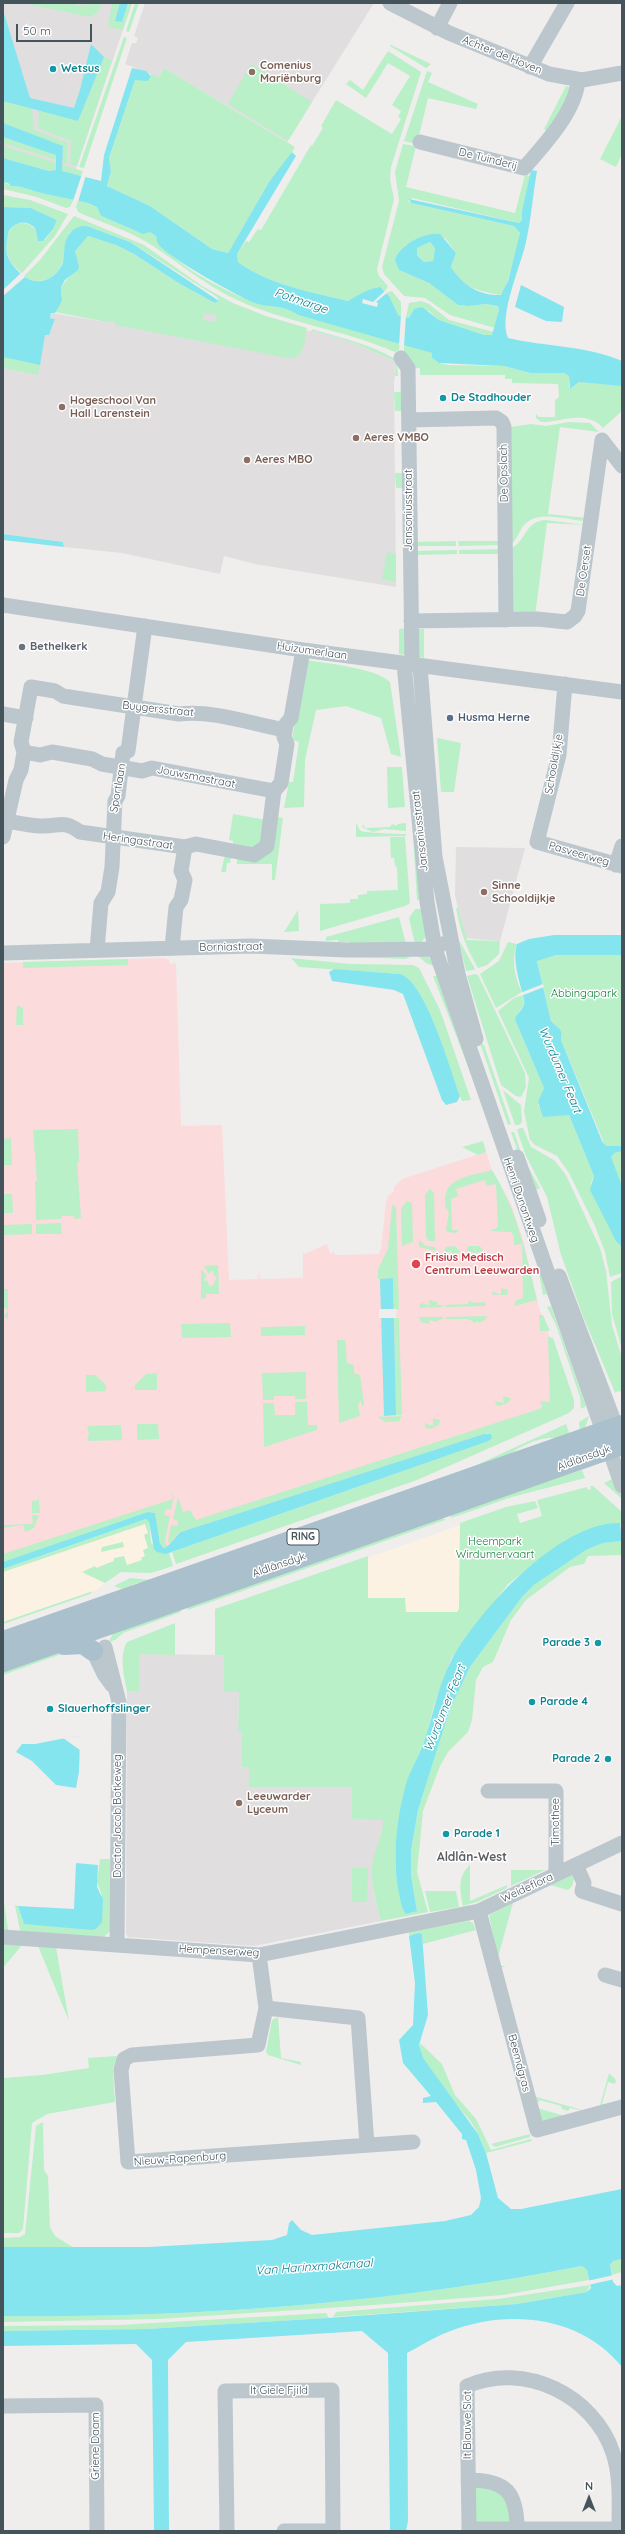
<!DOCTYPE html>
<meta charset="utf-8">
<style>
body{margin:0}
#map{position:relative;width:625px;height:2534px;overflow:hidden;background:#f0eded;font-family:Quicksand,sans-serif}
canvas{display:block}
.frame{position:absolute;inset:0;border:4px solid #45535b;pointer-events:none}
.north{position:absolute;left:569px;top:2478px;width:40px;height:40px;-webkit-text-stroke:3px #fff;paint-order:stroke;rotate:0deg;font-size:11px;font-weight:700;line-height:16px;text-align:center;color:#45535b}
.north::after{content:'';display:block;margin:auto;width:14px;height:18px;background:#45535b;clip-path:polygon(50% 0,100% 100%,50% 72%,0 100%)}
.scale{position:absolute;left:16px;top:24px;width:76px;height:18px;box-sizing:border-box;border:2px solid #45535b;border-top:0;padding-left:5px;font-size:12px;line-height:14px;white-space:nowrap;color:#45535b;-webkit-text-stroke:3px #fff;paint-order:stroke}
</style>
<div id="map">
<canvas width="625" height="2534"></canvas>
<div class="frame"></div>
<div class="north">N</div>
<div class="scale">50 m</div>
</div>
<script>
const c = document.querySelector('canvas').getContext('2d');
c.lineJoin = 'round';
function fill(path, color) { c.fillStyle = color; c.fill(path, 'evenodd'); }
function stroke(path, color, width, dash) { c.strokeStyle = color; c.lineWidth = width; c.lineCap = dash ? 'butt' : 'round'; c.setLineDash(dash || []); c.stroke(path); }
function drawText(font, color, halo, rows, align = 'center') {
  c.font = font + ' Quicksand,sans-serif'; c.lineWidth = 3; c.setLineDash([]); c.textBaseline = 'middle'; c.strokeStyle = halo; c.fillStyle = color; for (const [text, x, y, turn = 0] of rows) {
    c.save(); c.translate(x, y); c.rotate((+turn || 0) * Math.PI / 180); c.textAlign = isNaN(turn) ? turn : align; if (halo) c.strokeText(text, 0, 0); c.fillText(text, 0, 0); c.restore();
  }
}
fill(new Path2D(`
 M145,1524L148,1533V1548L142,1560L127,1566L123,1556L96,1568L95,1566L84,1574L105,1583L93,1592L3,1622V1572Z
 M460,1525L459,1609L457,1612H406L405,1598H368V1558Z`), '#fcf2e4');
fill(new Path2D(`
 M3,3H132L74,175L3,158Z
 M145,3H374L287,142L164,68L159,77L125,64L132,43H136L138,38L134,36Z
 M121,295L297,330L314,331L354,343L396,362L394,384L396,587L255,564L224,556L220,574L122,553L64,547L63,542L3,534V341L50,332L55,319L50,318L51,313L107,322Z
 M456,847L525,848L500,941L465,938L455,895Z
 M139,1654L224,1655V1691L239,1692L238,1730H242V1767H249V1787H352L383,1820V1833L372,1870L374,1895L381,1921L254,1946L128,1937L126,1933L127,1691H139Z`), '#e1dedf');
fill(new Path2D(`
 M164,958L169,960L170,964L176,963L181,1126L222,1125L229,1280L258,1279V1272L260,1279L303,1278V1253L305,1254L327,1244L330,1254L334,1252L335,1255L379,1254L381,1249L386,1202L388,1196L394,1191V1187L402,1179L486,1152L492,1170L511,1204L524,1243L539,1308L553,1346L556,1413L164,1548L155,1513L3,1562V963Z`), '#fbdbdc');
fill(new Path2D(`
 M75,3L76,6L102,3L97,13L90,17L28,4Z
 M112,3H120L115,20L122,22L128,3H132L123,30L108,27Z
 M135,3H139L129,32L126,31Z
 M124,37L127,38L84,168L79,167Z
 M391,45L431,64L426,68L390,46Z
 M388,51L421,72L391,167L390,179L394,199L377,269L379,276L388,286L385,292L377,287C366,293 358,296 348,301C311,292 269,285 238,262L237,254L246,241L249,242L258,229L261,230L311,145L312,146L323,128L321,126L336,100L392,134L401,119L398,117L401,111L392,105L410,76L388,63L366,98L346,84L350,80L363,90Z
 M104,57L112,60L77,166L70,164L71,141L38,128L39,110L78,121Z
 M251,64L312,102L288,141L228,104Z
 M164,68L295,147L286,163L269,182L228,253L212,249L150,206L107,186L111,171L109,158L135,80L151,76V73L159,77Z
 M427,71L432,73L428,82L478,104L476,109L428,98L417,144L404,141Z
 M566,86L574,89L548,132L544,129Z
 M3,101L32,109L34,130L68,143L67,164L63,163V146L3,123Z
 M622,116V154L616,167L600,159Z
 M3,137L56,155V160L3,143Z
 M403,144L416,146L406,187L515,213L525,175L530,176L522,211V220L519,223L412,198L408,201L411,203L514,226L519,230L520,237L504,293L499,295C475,290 465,288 451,267L456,253L445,238L421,237L405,246L399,270L429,283L458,305L469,306L486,304L498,306L499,310L495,328L450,315L425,298L404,296L384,274L382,267L399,201L395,172Z
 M3,146L56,163V170L49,171L3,158Z
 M62,165L83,171L81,176L62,171Z
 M4,182L11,186L30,187L38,192L74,199L70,207L66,208L37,197L3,189Z
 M3,195L30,200L68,214L55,236L22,273C7,262 3,248 9,230C17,221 26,220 35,229L38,241L45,240L53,229L57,220L31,208L3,207Z
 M78,200L97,207L101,216L133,230L150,232L156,236C169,263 224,290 252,302C269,309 281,303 298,315L396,342L400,344L399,350L395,352C344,330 288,323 237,300C203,284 176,260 145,241C124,229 100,222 78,212L76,207Z
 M74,216L144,245L202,286L233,303L266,316L307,328C304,340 305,360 288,358L115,325V321L107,322L55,312L62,301L61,287L79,265L74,251L88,236L116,245L134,254L180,284L215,303L219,301L217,297L130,242L87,226L70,232C63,244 66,252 62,263C57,279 37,287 24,276L40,260ZM204,313L217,315L215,322L203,320Z
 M430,242L435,248L433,261L424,262L417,254V248Z
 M392,291L401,302V316L398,315L386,293Z
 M421,301L429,304L449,320L494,332L492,335H484L439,320L429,311L414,309L409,318L406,317L409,303Z
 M312,329C341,338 371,344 397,360L398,376H395L396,362L354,343L314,331L311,333Z
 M404,344L432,353V358L439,363L448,365L504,366L530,373H564L569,376V388H572L579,382L618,384L622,386V411L603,428C586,409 562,422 541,422L536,418V414L539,417H555V400L559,397L558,384L512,383V379H505V375H420V368H410L404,352Z
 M3,357L40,365L38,375L3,368Z
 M394,392H402V411H395Z
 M569,422L590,423L599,432L560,427L548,514L587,518L586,521C568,520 541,510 526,523C519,529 519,538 512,543L511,427L531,424L546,426Z
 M395,473H403V488H396Z
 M545,520L586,525L547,523L535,616L513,615L512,548C527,539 525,522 545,520Z
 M456,541V546H414V542Z
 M458,541H501L503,545L459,546Z
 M503,549L500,554H459V550Z
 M457,550V554L415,555L414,551Z
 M387,552L396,554V582L382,579Z
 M406,628L405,655L399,654V629Z
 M419,629H424V658L418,657Z
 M304,660C325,663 376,668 390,682L401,757L391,754L381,718L346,706L316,710L305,760L304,807L284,808L289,782H293L299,742L292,740Z
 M437,738L461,743L454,792H441Z
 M387,767H402L405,807L388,808Z
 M233,814L267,820L264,837L252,851L233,847V841L229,840Z
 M277,817L283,818L275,880H272V864H237V858L258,860Z
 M412,819L424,900H417Z
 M406,823V831L384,829L373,832L362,827L363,824L365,828L390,827L392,824L397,826V824Z
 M356,824C359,826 358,829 361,831C363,833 402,834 406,834V836L356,837Z
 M390,837H405L410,903L405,906L320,931V904L350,903V899H358V895L367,894V891L398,890L397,867L395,866L394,858H391Z
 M225,855L231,857L230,863H227L226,872H221Z
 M456,908H458L467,940L500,941L499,954L487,965L478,968C465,945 461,933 456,908Z
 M415,909H425L426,937L420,943L415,944L409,918Z
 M298,910L299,931L284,932Z
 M399,917L406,944L349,945V942H338V940L326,941V937Z
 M459,940L475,969L474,970L466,971Z
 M508,942L517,944C511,959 515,979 522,992L496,1008L480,974L499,961Z
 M408,955L409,958L405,959L344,957Z
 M417,955L429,957L436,967L426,963Z
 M556,955H622V1186L561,1040L562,1035L551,1021L537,960Z
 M291,958L350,964L413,965L419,968L440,1010L471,1100L462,1101L451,1074L400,974L299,967Z
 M128,959V965L23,968V962Z
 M475,974L478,975L525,1073L526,1087L521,1097L516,1096L501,1085L467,976Z
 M433,976H439L472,1068L471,1074Z
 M523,995L524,1005L520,1010L516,1022L544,1088L538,1105C548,1123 554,1113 569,1115L594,1176L591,1183C600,1206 608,1228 622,1247V1273L610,1277L605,1252L595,1226L569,1173L557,1156L535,1145L530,1140L524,1111L529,1078L498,1011L514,998Z
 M17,1005L23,1008V1025H16Z
 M480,1043L484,1045L511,1124L508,1125Z
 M503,1090L521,1105L522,1122L519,1125H515Z
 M520,1128H523L531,1147L554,1160L566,1175L600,1248L606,1271L612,1325L622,1358V1392L618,1391L615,1393L614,1390L583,1316L561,1255L547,1197L526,1156L517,1130Z
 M78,1129L79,1162H77L81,1218L74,1219V1216H62L61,1219L36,1220L35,1181H37L33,1130Z
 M511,1132H514L523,1158L540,1188L536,1190L524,1170Z
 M11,1138L12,1165H3V1139Z
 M483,1141L486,1152L478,1155L462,1147Z
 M492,1170C517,1210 526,1254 537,1300L514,1306L516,1300L523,1298L522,1244L514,1245V1237L511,1232L490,1231L498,1227L496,1184L487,1186L485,1180L456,1189L458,1196L451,1199L452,1230H459L456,1233L448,1232L446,1230L449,1212C445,1208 445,1205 445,1200C445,1177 474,1175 492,1170Z
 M430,1189L434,1193L435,1241H429L426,1237L425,1194Z
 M3,1194H12L13,1213H3Z
 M407,1201L412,1203L413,1242L402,1246L401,1209Z
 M392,1205L396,1207L399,1309H395L394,1306L393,1278L378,1279V1269L388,1249Z
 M61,1223L62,1234H36V1224Z
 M32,1224V1234L3,1235V1225Z
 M419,1240L426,1246L435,1247L436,1251L419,1247Z
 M455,1246L460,1252L452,1255L451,1248V1251L443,1253L446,1247Z
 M468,1246H480L483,1251L476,1253L475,1247V1253L467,1251Z
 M537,1262L547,1294L543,1295Z
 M218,1265L219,1294H206V1298L201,1299V1270L207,1275L204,1280L208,1281L209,1286L213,1285L217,1277L214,1276L212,1270L209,1274L204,1266Z
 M622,1276V1349L612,1314L611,1282Z
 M501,1288L508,1290L507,1295H493L492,1291L501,1295Z
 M3,1289H8V1319L4,1316L8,1310L3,1307Z
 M429,1300L437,1302V1305H443V1307L419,1308L421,1303L429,1305Z
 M468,1301L476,1303L484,1302L486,1306L446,1307V1305L468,1304Z
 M551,1306L586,1406L581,1409L580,1397L556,1325L547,1307Z
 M539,1315H543L550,1331H540Z
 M487,1316L485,1320L478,1323V1320L476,1323L468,1319H446V1317Z
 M419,1317H443V1319L438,1320V1322L429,1320V1324L421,1322Z
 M394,1318H399L402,1415H396Z
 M230,1323L231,1337L182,1338L181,1324Z
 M305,1326V1335L261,1336V1327Z
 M548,1337L553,1338L574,1400V1408L569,1413L417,1480L176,1564L172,1552L489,1441L492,1438L488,1433L484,1434L181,1532L176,1535L170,1545L168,1540L171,1525L177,1526L178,1521L173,1519L178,1497L183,1512L190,1510L196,1520L542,1408L540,1401L550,1402Z
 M337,1340H345L347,1363L354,1365V1373L360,1375L364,1404L362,1407L361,1400L358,1405L360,1416L339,1423Z
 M306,1372V1399H295V1396H274V1400H263L262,1373Z
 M157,1373V1390H135V1385L146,1374Z
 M86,1375H95L106,1385V1391L86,1392Z
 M503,1396L511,1398L509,1402L500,1406L496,1405L495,1401L504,1403Z
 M295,1402H307L308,1425H317V1430L264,1447L263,1403H274L275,1415H295Z
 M383,1416V1417L402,1416L399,1421L385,1422L378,1417Z
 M589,1416L585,1428L580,1432L579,1422Z
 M433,1418L440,1420L439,1425L430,1429L426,1428L424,1423L433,1426Z
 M137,1424H158L159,1439L137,1440Z
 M566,1424L571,1438C564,1441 559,1438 552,1438C541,1437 519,1446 511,1454L154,1582L137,1583L122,1589L114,1586L130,1578L152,1580L459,1473Z
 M121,1425L122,1440L87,1441L89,1433L87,1426Z
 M582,1470L585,1478L512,1497L451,1518L449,1513Z
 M614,1478L622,1498H621L604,1483Z
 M590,1486H593L622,1512V1527L620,1523L566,1540L508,1584L451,1659L434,1705L426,1737L407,1783L398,1825L395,1854L396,1877L417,1911L411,1875V1851L418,1810L450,1709L470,1667L522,1597L534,1585L586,1550L603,1543L622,1541V1555L588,1556L584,1564L570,1567L526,1600L511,1620L493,1662L483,1667L476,1680L472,1720L468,1732L448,1752L440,1766L423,1811L417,1872L428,1912L381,1921C376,1900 368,1878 374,1856C378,1843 383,1834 383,1820L352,1819V1787H249V1767H242V1731L238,1730L239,1692H224V1655H215V1609L368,1556V1598H405L406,1612H457L459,1609L460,1523L506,1507L535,1501L538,1508L517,1514L520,1523L542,1516L537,1500L587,1487L588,1490L591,1489Z
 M172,1491L174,1497L171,1510L166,1509L164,1515L170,1516L165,1540L167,1547L160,1546L155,1513L153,1512L3,1562V1554L173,1499Z
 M38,1492L40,1513H32V1501L38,1500Z
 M32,1515H39L34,1528L25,1532L23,1525L3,1528V1525L33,1524Z
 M443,1517L445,1520L188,1610L185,1604Z
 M146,1519L149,1522L151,1543L166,1554L169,1553L173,1566L151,1573L121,1572L105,1583L82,1572L95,1566L96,1568L114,1561V1558L124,1556L127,1565L142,1560L141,1558L145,1556L143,1550L148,1548L144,1535L148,1533L145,1524L3,1572V1569Z
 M123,1542L124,1547L101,1552L102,1547Z
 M93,1591L90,1594L3,1624V1622Z
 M180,1606L181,1612L123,1633L115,1640L109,1642L113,1633Z
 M175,1623V1655L139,1654V1691H127C124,1676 119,1655 127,1642Z
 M73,1647L64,1653L3,1675V1672Z
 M100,1859H110V1931L104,1937L20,1931L15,1905L18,1906L23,1922L91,1930L102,1895L97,1882Z
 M470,1865V1901L507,1885V1888L477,1902L463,1906C460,1890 457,1877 470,1865Z
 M352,1868H368L367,1902H352Z
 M511,1870H545L511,1886Z
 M572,1875L574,1879L572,1886L568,1890L550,1885Z
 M425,1891H456L459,1907L430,1912Z
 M3,1903H4L8,1930H3Z
 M513,1903L498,1957L501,1966H506L500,1968L489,1915Z
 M469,1921L473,1923L476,1930L423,1944L422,1934L409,1936V1932Z
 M3,1943L22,1945L3,1968Z
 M38,1946L56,1947L69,2021Z
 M278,2017L281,2058L301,2062V2065L268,2055L266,2052L272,2020Z
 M420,2043L442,2064L455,2095L476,2119L491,2150L531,2139L532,2141L486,2153C482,2142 478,2132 471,2122C459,2105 415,2063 420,2043Z
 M117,2056L113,2069L115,2102L47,2114L32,2123L23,2229L19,2233H3V2078L42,2075L89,2068L88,2058Z
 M609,2073L616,2080L615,2084L608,2082L602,2104L606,2105L599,2109Z
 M533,2096L589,2112L570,2108L568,2111L562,2109L561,2106L540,2100L539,2102L534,2101Z
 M537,2108L565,2116L542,2122Z
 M43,2122L44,2170L48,2176L50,2227L55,2236L74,2248L3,2247V2238L20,2237L25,2234L36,2126Z
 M530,2134V2137L495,2147L491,2144Z
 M622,2259V2272L612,2275L610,2265L612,2261Z
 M582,2266L587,2270L589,2280L503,2295L374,2305L159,2319L3,2322V2316C196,2318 392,2303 582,2266Z
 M590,2285L587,2292L517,2304L333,2317L336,2312L498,2299Z
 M326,2313L329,2318L147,2329L3,2331V2326L119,2325Z
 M473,2483L506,2495L513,2524L475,2522Z`), '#b9f0c8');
fill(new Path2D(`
 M120,3H128L122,22L115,21Z
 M3,10L30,98L74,108L80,90L91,44L104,57L78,121L3,101Z
 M132,68L146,71L151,76L148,81L135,80L109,158L111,171L107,186L150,206L212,249L228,253L269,182L292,152L296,156L237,254L238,262C269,285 311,292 348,301C357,296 369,288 380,287L389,296L398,315L409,318L414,309L422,307L439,320L484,335H492L499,310L498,306L486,304L469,306L458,305L429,283L399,270L395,260C400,245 424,232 440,234L456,253L451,267C463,285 479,296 501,295L508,281L520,233L514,226L411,203L409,199L519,223L522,220V211L531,170L537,171C533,194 531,220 526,242C521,266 498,315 508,338C546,347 585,345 622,361V386L579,382L570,389L569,376L564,373H530L504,366L439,363L432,358V353L298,315C281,303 268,309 252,302C238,296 161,254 157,242C157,240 157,238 156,236L150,232L143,234L101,216L97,207C78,198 58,198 38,192C28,189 22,186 11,186L8,183L3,182V158L49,171L56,170V155L3,137V123L63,146L62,171L101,181L104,155ZM430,242L435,248L433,261L424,262L417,255V248Z
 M3,207L31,208L57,220L53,229L43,241H38L35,228C26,220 17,221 9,230C7,238 5,249 8,257C12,266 22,277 31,280C44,285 59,275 63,262C65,252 63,241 70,233C75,227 80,226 87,226L130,242L219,301L215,303L180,284L134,254L116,245L88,236L75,251L79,266L78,270L65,280L61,287L62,301L55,313H51L50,318L55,319L49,335H45L40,365L3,357Z
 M521,285L564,307L562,322L546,321L515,307Z
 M3,534L63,542L64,547L3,540Z
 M554,935H622V955H556L537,961L551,1021C557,1028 564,1029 561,1040L602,1141L606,1146H622V1151L614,1153L611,1157L622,1186V1247L616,1241L590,1190L594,1176L569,1115L543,1117L538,1102L544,1088L516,1022L515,1018C518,1014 522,1009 524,1005C527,1000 510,964 517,944L529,939Z
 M334,969L400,974C426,982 450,1070 460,1096L457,1102L446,1105L442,1100L403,994L394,990L332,981L329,972Z
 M393,1278L396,1415L384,1416L380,1279Z
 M484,1434H491L492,1438L489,1441L166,1554L157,1552L154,1549L149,1522L146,1519L3,1569V1562L148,1512L155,1513L160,1544L164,1548C173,1544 174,1537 181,1532Z
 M620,1523L622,1541L603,1543L586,1550L534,1585L522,1597L470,1667L450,1709L418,1810L411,1851V1875L417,1911L406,1914C401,1909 400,1896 398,1889C392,1854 397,1818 406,1784C411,1768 421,1753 426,1736C434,1711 439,1683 452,1659C479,1610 560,1521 620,1523Z
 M76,1736L80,1738L79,1772L76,1788L56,1785L32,1761L16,1752L22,1744H35Z
 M76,1863L98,1865L97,1887L103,1899L102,1922L96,1929L91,1930L24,1924L18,1906L74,1909Z
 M419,1933L422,1934L428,2015L419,2045L423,2058L478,2134L486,2153L498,2198L511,2209H521L622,2189V2259L613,2261L610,2265L613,2282L617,2286L622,2285V2367C581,2316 508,2308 448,2332C434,2337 421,2346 407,2353L408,2521L406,2531H390L388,2353L362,2331L186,2342L168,2360L169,2531H154L152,2360L136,2344L3,2346V2331L147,2329L328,2318L517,2304L587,2292L591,2288L587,2270L582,2266C392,2303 196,2318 3,2316V2247H148L272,2240L287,2235L289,2223L292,2220L301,2230L312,2235L445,2221L471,2215L479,2207L481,2198L476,2170L466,2140L462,2139V2134L436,2102L423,2103V2098L431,2096L403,2063L399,2040L413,2025L415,1983L409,1936Z`), '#84e5ef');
fill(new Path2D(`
 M82,174L86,175L78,202L73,201Z
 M21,273L25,277L3,296V290Z
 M386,290L388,292L376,302L378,303L377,307L362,303L363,299L373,302Z
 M401,314L406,315L404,346H399Z
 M543,984L544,987L521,996L520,993Z
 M379,1309H397L396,1318H379Z
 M76,1736L80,1738V1750L63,1738Z
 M614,2275L615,2279L588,2285L587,2281Z`), '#f0eded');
stroke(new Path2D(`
 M390,3L449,33L549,74L582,80L622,73
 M437,28L450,3
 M530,67L567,3
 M420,142L524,168C544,145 576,111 578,80
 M401,358L408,368L412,665
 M409,420L496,418L502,422L504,427L506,620
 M3,605L303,650L622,692
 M411,621L537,619L567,622L575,616L578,611L602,440L622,466
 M404,664L427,902L435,949L622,1486
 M420,666L435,857L458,974L476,1039
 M565,684L559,755L537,842L622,866
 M3,714L26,718
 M24,752L40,755L52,752L92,759L102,764L142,771L152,768L274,791
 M7,821C18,823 30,826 41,826C58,827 63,819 80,832L185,847L196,844L254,855L267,846L274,791L281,783L287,744L284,737L286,724L291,718L303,650
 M3,837L16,780L21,770L24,752L21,742L31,687L55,691L63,696L179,714C215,710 251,724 285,730
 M616,865L622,846
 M172,948L176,907L181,900L185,880L181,871L185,847
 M97,950L101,903L108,892L112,867L115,801L118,796L123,753L128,751L145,626
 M3,953L251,946L347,950L435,949L442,944
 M517,1157L539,1220
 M559,1276L620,1437
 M105,1647L119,1702L117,1945
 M93,1651L104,1674L112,1685
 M488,1791H556V1874
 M576,1865L584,1883L582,1891L622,1904
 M479,1911L537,2130L622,2107
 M3,1937L259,1955L479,1911L622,1843
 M259,1955L266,2008L258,2045L132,2055L124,2059L121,2070L128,2162L413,2142
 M605,1975L622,1980
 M266,2008L358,2018L367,2145
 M3,2406L96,2405L97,2531
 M468,2480C506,2480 517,2492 517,2529
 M619,2528C619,2502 621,2477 613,2453C594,2395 524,2361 467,2386L469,2529H622
 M227,2531L225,2391L332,2390L333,2531H284`), '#bbc7cd', 15);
stroke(new Path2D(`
 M3,1641L622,1425
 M64,1645L83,1644L93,1651
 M3,1662L622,1445`), '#abc0cd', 20);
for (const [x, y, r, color] of [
 [53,69,4,"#0f9aa8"],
 [252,72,4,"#8d6e63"],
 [443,398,4,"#0f9aa8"],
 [62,407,4,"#8d6e63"],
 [356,438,4,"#8d6e63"],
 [247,460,4,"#8d6e63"],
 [22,647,4,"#6b7280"],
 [450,718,4,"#5c6f8a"],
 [484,892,4,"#8d6e63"],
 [416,1264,5,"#e0444e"],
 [598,1643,4,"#0f9aa8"],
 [532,1702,4,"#0f9aa8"],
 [50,1709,4,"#0f9aa8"],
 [608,1759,4,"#0f9aa8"],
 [239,1803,4,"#8d6e63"],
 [446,1834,4,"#0f9aa8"]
]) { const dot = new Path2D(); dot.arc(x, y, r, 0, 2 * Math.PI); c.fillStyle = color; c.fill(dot); stroke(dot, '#fff', 1.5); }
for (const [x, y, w] of [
 [303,1537,32]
]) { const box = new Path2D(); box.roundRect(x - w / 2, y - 8, w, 16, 3); c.fillStyle = '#fff'; c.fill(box); stroke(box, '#45535b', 1); }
drawText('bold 10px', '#45535b', null, [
 ["RING",303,1537]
]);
drawText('11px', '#45535b', '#fff', [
 ["Achter de Hoven",502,55,22],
 ["De Tuinderij",488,159,14],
 ["De Opslach",504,473,-91],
 ["Jansoniusstraat",409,510,-90],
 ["De Oerset",584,571,-82],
 ["Huizumerlaan",312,651,8],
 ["Buygersstraat",158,709,6],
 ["Schooldijkje",554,764,-80],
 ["Jouwsmastraat",196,777,11],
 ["Sportlaan",118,788,-80],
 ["Jansoniusstraat",420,831,-96],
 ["Heringastraat",138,841,8],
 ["Pasveerweg",579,854,16],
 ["Borniastraat",231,947,-1],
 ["Henri Dunantweg",521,1200,71],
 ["Aldlânsdyk",584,1458,-20],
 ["Aldlânsdyk",279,1565,-19],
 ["Doctor Jacob Botkeweg",118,1816,-90],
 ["Timothee",556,1822,-90],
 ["Weideflora",527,1888,-25],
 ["Hempenserweg",219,1951,3],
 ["Beemdgras",519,2063,75],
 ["Nieuw-Rapenburg",180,2159,-4],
 ["It Giele Fjild",279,2391],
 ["It Blauwe Slot",468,2425,-90],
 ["Griene Daam",96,2446,-90]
]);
drawText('bold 11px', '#785e54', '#fff', [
 ["Comenius",260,66],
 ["Mariënburg",260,79],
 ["Hogeschool Van",70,401],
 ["Hall Larenstein",70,414],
 ["Aeres VMBO",364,438],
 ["Aeres MBO",255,460],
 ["Sinne",492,886],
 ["Schooldijkje",492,899],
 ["Leeuwarder",247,1797],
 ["Lyceum",247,1810]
], 'left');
drawText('bold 11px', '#0d838f', '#fff', [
 ["Wetsus",61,69],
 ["De Stadhouder",451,398],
 ["Parade 3",590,1643,"right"],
 ["Parade 4",540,1702],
 ["Slauerhoffslinger",58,1709],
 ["Parade 2",600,1759,"right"],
 ["Parade 1",454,1834]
], 'left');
drawText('bold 11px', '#5b616d', '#fff', [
 ["Bethelkerk",30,647]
], 'left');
drawText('bold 11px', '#4e5e75', '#fff', [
 ["Husma Herne",458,718]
], 'left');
drawText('11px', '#137e3c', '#fff', [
 ["Abbingapark",584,994],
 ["Heempark",495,1542],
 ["Wirdumervaart",495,1555]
]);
drawText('bold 11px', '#be3a42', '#fff', [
 ["Frisius Medisch",425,1258],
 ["Centrum Leeuwarden",425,1271]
], 'left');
drawText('italic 12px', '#09808c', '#fff', [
 ["Potmarge",301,301,19],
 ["Wurdumer Feart",560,1070,67],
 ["Wurdumer Feart",445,1708,-68],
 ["Van Harinxmakanaal",314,2267,-4]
]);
drawText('bold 12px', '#595e62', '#fff', [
 ["Aldlân-West",472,1857]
]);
</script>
